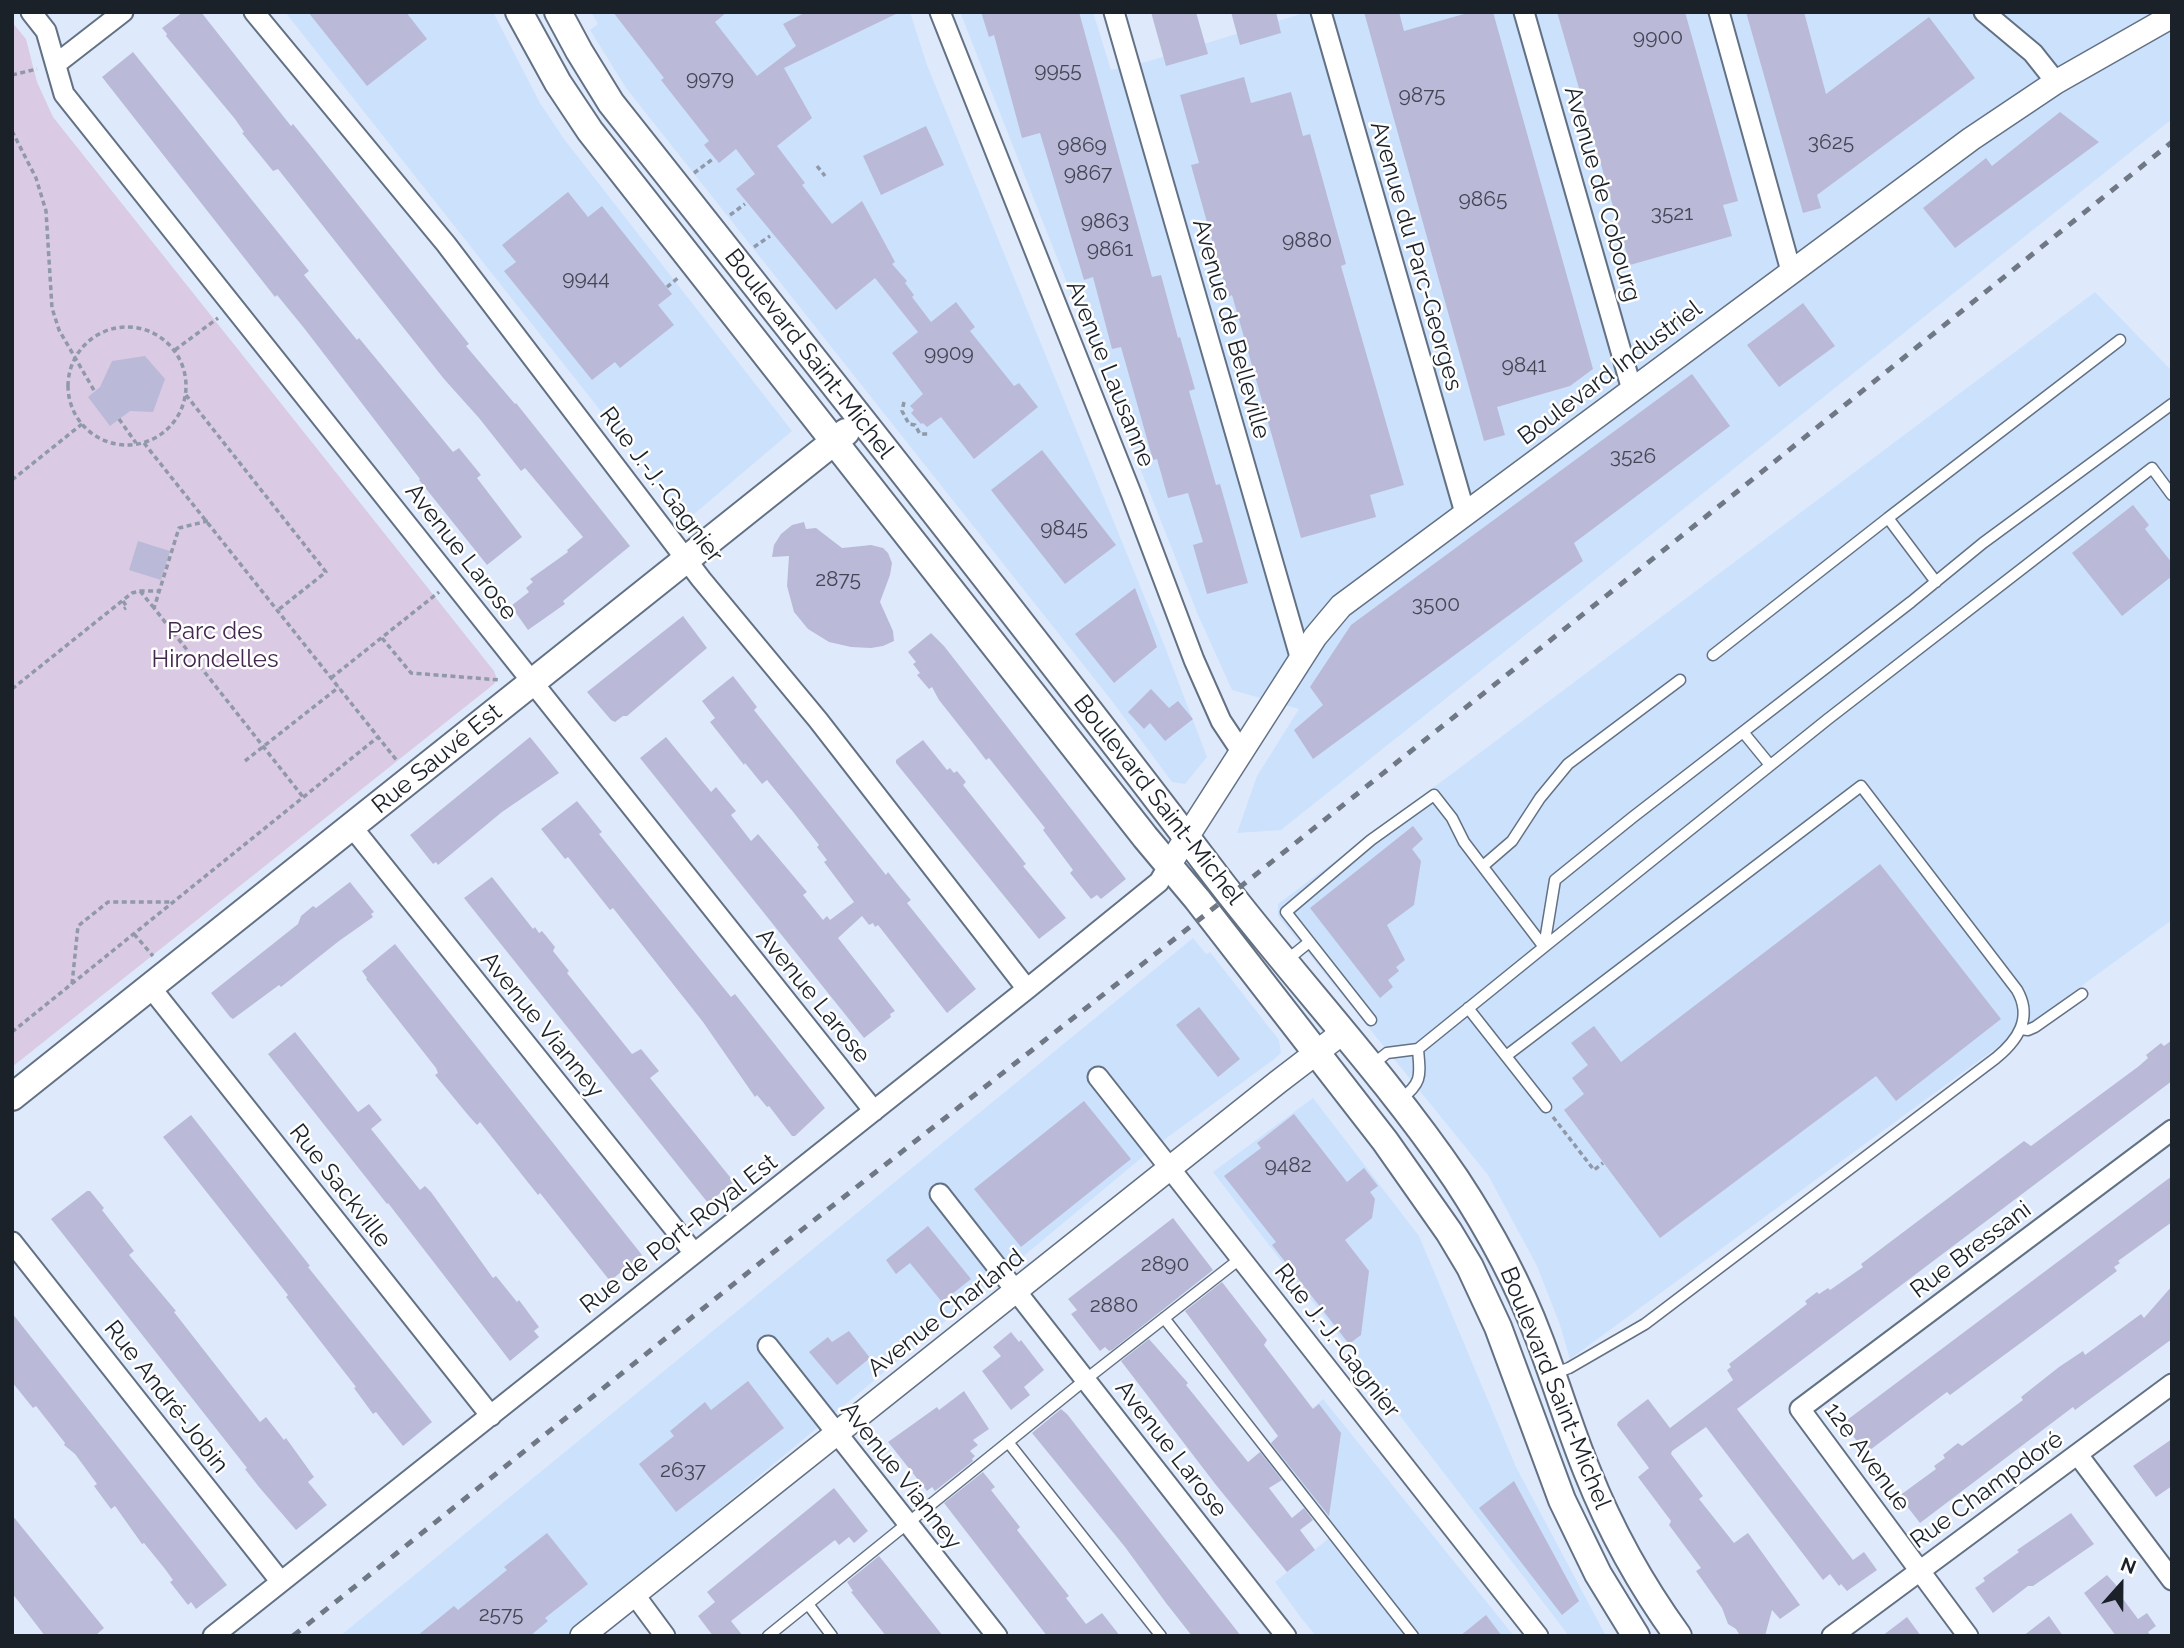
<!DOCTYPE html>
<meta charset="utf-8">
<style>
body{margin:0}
#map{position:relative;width:2184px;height:1648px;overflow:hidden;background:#deeafc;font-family:Raleway,sans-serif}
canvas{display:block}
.frame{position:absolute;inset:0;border:14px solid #1b2129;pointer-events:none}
.north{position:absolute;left:2086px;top:1550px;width:70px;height:70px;-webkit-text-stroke:5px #fff;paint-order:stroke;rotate:21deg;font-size:19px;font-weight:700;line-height:28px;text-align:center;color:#1b2129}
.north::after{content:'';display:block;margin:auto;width:24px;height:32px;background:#1b2129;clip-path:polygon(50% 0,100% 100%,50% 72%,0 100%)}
</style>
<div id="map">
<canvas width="2184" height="1648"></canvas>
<div class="frame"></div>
<div class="north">N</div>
</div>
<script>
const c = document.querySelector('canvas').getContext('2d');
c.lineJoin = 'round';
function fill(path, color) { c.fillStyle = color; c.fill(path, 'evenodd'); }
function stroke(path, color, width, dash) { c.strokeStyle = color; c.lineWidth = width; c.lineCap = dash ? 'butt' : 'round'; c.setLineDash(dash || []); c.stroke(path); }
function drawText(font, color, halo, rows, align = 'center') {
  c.font = font + ' Raleway,sans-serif'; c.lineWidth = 5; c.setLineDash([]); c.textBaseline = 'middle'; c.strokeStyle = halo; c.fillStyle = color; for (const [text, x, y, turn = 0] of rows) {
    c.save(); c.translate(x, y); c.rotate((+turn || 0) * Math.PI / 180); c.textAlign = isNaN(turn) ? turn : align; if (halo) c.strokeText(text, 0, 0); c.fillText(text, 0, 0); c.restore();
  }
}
fill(new Path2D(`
 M285,12H493L540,103L564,139L792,431L687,520Z
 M591,12H910L927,65L1165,647L1207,757L1185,784L1172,782L1112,701L626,88L590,30L598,24Z
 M960,12H1093L1111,70L1149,61L1307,12H2172V119L1281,830L1237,833L1257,776L1299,709L1232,690L1198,615Z
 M2095,292L2172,371V920L1570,1359L1560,1325L1537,1266L1488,1175L1278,916V904Z
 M1193,938L1206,954L1210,952L1279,1040L1281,1053L1273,1060L1157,1145L567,1636H340Z
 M1313,1098L1419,1236L1516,1467L1606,1636H1569L1213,1172Z
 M1323,1399L1514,1636H1316L1302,1619L1275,1582L1329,1538L1260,1453Z`), '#cce1fc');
fill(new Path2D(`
 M12,22L26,39L37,82L53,117L494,671L497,679L494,684L12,1067Z`), '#dbcae4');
fill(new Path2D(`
 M183,12H201L291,126L293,124L311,146L469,344L466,346L515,404L516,403L630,546L563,601L565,604L528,630L511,606L529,592L526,588L533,582L530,579L568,552L567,550L583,537L525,468L521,471L479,418L444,379L278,169L273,171L242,133L244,132L235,119L166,36L167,34L162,28Z
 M308,12H406L427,39L367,86Z
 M613,12H727L715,22L757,76L796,46L783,24L806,12H900L784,68L812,118L777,146L805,183L802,185L832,224L862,201L895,262L892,264L907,281L905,283L914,295L912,297L931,322L956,302L975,327L970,331L1014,386L1019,383L1038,407L974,459L941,417L927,427L923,423L921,424L911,413L914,410L910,406L923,394L892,353L918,332L875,278L836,310L736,189L755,174L736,149L719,163L704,145L709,141L661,80L664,78Z
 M981,12H1079L1152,277L1161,275L1178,338L1180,337L1195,389L1189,391L1216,485L1220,484L1248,583L1207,594L1193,545L1203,542L1188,493L1168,498L1157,459L1153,460L1121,347L1112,349L1093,277L1084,280L1040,133L1022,138L994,35L989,37Z
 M1151,12H1196L1208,54L1166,66Z
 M1231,12H1276L1281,33L1240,45Z
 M1364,12H1399L1404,31L1471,12H1493L1593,369L1570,386L1497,407L1505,435L1484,441Z
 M1557,12H1685L1738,201L1723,205L1732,236L1630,265Z
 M1746,12H1804L1826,94L1929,17L1975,78L1817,195L1821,208L1803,213Z
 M133,52L309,271L304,275L357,340L359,338L453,452L459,448L481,475L477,478L522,537L487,565L419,480L420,479L304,328L277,295L275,297L102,77Z
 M1244,77L1251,103L1291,92L1303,136L1310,134L1346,264L1341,266L1404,485L1370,495L1376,517L1301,538L1232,295L1228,297L1191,165L1199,163L1180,95Z
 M2060,112L2099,142L1955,248L1923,208L1986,158L1992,166Z
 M926,126L944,165L881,195L863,156Z
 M568,192L588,217L602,206L672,294L658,305L674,325L620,368L615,362L592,380L504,271L516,262L502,245Z
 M1803,303L1835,346L1779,387L1747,345Z
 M145,356L165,379L153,412L130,411L110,426L88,397L100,387L112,361Z
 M1692,374L1730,426L1574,543L1583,561L1313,759L1294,730L1323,705L1310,687L1351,625Z
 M1042,450L1116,545L1065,584L991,490Z
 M2133,505L2149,525L2145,529L2172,563V576L2122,616L2072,553Z
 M804,522L806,529L816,528L842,548L871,545L883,548L888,553L892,563L890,575L880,602L893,631L894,641L883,646L871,648L851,647L829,642L808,629L794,612L787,586L789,556L772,557L774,545L781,534L792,525Z
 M138,541L170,551L161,580L129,570Z
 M1135,588L1157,647L1114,683L1075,634Z
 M683,616L707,648L627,716H623L615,722L611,720L587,692Z
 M931,633L944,646L1126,879L1101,899L1097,895L1091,899L1070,873L1073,870L1043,830L1045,828L989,758L986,760L973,743L939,700L932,687L929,689L917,675L920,673L913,664L916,662L908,652Z
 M733,676L757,707L754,710L886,875L888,872L900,887L911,900L907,903L976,989L947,1013L878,925L875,927L873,923L869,925L862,916L838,938L895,1011L890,1014L891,1017L864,1038L640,758L666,737L711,792L716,787L736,811L731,815L751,841L758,834L807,892L803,895L823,920L827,916L830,920L854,902L824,862L827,860L817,847L819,845L794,813L767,780L762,784L745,763L744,765L710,722L715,718L702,701Z
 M1151,689L1169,708L1178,701L1193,719L1165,741L1150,723L1144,729L1128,712Z
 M530,737L559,773L502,812L438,865L436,862L433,864L410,835Z
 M923,740L947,770L950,768L954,773L957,771L966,782L963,785L1026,864L1023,866L1066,918L1039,939L896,763V760Z
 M577,801L602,832L599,834L649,896L731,997L735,994L825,1108L795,1136H792L769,1106L767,1107L757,1095L755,1097L703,1022L613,908L610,910L568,857L565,859L541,829Z
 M1413,826L1423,839L1412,849L1421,861L1414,905L1387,925L1405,960L1396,967L1399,971L1388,980L1393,987L1380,998L1310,908Z
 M1880,864L2001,1019L1896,1101L1876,1076L1660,1238L1564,1110L1584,1094L1572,1078L1588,1065L1571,1043L1594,1026L1621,1062Z
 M492,877L533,929L535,927L539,933L542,931L555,947L553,951L569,971L567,973L632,1054L641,1049L659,1071L650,1078L734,1182L708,1203L464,898Z
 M350,882L374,912L371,914L373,917L339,941L281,987L279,985L233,1019L230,1017L211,993L298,924L301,916L313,906L316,908Z
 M395,944L642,1255L610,1281L540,1193L538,1195L480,1122L477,1125L468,1115L440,1081L435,1075L438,1073L436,1068L366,979L367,978L362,971Z
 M1199,1007L1240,1059L1218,1077L1176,1025Z
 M295,1032L358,1112L369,1104L382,1120L371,1129L420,1190L425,1186L431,1192L493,1278L496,1276L517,1302L519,1300L539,1327L534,1331L539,1337L510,1361L388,1203L387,1204L268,1054Z
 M2172,1040V1081L1737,1409L1853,1560L1864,1552L1877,1570L1847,1591L1841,1584L1839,1586L1830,1574L1823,1580L1706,1427L1672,1451L1671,1454L1703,1496L1699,1499L1734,1543L1748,1533L1800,1605L1780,1619L1772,1610L1765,1636H1740L1736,1629L1728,1624L1722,1608L1696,1571L1701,1568L1669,1525L1671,1521L1638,1477L1649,1468L1617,1425L1618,1422L1648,1399L1670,1428L1733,1380L1727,1370L1731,1367L1729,1364L1807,1304L1805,1301L1817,1292L1819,1294L1828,1288L1830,1290L1863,1267L1861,1264L2024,1141L2031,1146L2139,1066L2148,1058L2146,1055L2161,1043L2164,1046Z
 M1084,1101L1131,1159L1021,1247L974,1189Z
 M1294,1114L1347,1182L1364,1168L1378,1186L1370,1192L1375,1199L1372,1218L1345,1240L1369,1271L1361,1335L1349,1344L1272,1245L1276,1242L1224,1176L1261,1148L1257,1143Z
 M191,1115L310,1266L308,1267L432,1422L403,1446L376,1412L373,1414L354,1388L356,1387L286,1297L288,1295L163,1137Z
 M2172,1176V1222L2118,1261L2120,1263L2114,1267L2117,1271L2045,1325L1950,1395L1947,1392L1866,1453L1843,1423Z
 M87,1191H90L104,1208L102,1210L134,1251L129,1255L176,1311L174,1312L260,1422L266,1417L284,1440L286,1438L314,1477L308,1482L327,1505L296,1530L259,1487L245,1469L247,1468L51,1219Z
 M1173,1218L1213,1270L1112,1350L1109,1351L1105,1347L1100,1351L1071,1314L1077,1310L1068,1299Z
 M928,1226L971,1279L942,1302L910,1263L896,1274L886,1260Z
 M1222,1282L1267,1340L1264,1345L1313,1409L1319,1404L1341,1433L1329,1516L1271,1443L1278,1436L1185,1311Z
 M2172,1286V1339L2075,1410L2073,1407L1920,1523L1899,1496L1936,1469L1934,1466L1945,1458L1943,1455L1958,1443L1962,1446L2023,1400L2021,1397L2059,1367L2083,1351L2085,1355L2141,1314L2144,1318Z
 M12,1313L227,1585L196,1609L191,1602L188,1605L170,1582L173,1580L165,1569L144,1543L142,1544L115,1506L111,1509L94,1486L97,1484L75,1454L64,1445L65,1443L36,1406L33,1408L12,1382Z
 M849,1331L870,1358L837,1385L809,1352L828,1337L832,1342Z
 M1011,1332L1019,1342L1021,1340L1044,1370L1024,1387L1030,1395L1011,1410L982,1371L1001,1356L993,1347Z
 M1149,1339L1188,1383L1186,1385L1248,1462L1260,1452L1282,1480L1269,1488L1292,1518L1304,1508L1313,1520L1300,1530L1315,1550L1287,1572L1216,1485L1121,1361Z
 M748,1381L784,1428L676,1512L639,1464L674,1436L670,1431L705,1402L711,1410Z
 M964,1391L989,1429L973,1440L978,1445L970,1451L975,1456L972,1459L973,1461L935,1491L932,1487L927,1491L888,1442L937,1407L939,1410Z
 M1061,1409L1067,1414L1241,1636H1192L1166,1603L1125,1547L1032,1433Z
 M2172,1439V1486L2156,1497L2133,1466Z
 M983,1472L995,1487L991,1490L1020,1527L1017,1530L1069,1596L1066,1598L1086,1624L1102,1613L1120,1636H1047L944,1503Z
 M1514,1481L1579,1601L1562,1615L1479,1508Z
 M834,1488L868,1531L854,1543L849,1537L839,1545L835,1540L731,1621L743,1636H713L698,1616L715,1602L707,1592Z
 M2071,1513L2094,1544L2033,1586H2028L1993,1613L1975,1588L1985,1581L1983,1578L2019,1552L2017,1550Z
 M12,1515L104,1628L95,1636H45L12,1593Z
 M547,1533L588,1584L545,1618L548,1621L530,1636H417L454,1606L458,1610L507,1570L504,1567Z
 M879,1556L892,1572L943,1636H886L851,1592L853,1591L847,1582Z
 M2107,1575L2123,1593L2120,1595L2138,1619L2147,1613L2156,1626L2148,1632L2151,1636H2116L2084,1593Z
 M1486,1615L1502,1636H1460Z
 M2049,1616L2063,1636H2023Z
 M1907,1617L1921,1636H1882Z`), '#babad8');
const service = new Path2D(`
 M1888,518L2120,340
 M1713,655L1888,518L1936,582
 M1743,732L1770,765
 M1483,866L1512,841L1540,798L1568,764L1680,680
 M1287,960L1308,943
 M1468,1008L1546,1107
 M1371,1020L1286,912L1371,840L1434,795L1452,818L1464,842L1544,947L1828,719L2152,468L2172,495
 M2021,1029L2028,1030L2035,1027L2082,994
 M1506,1056L1861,786L2017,990C2033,1018 2018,1040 1996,1058L1645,1324L1569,1368L1555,1373
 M1372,1065L1387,1053L1418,1049L1544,947L1555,880L1633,817L1911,602L1983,543L2172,404
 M1401,1099C1423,1082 1420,1075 1418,1049
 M1164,1318L1413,1636
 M1008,1442L1161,1636
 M808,1604L832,1636
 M768,1636L1085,1380L1241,1258`);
const minor = new Path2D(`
 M31,12L46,31L64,94L874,1111
 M254,12L446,244L701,579L818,720L1027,989
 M940,12L1131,493L1194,660L1221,721L1241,751
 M1114,12L1301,660
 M1321,12L1465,513
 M1524,12L1632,390
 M1719,12L1791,271
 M1984,12L2033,53L2056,82
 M56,64L123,12
 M352,827L694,1253
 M151,988L491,1416
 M1098,1077L1538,1636
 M940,1194L1286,1636
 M12,1242L281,1582
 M768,1346L997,1636
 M2078,1455L2172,1580
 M634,1594L665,1636
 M213,1636L1027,989L1159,882L1169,865
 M1832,1636L2172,1384
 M1968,1636L1800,1409L2172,1130`);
const tertiary = new Path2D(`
 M1169,865L1315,637L1341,606L1971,139L2056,82L2172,16
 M582,1636L1278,1082L1342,1033`);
const secondary = new Path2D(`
 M519,12L558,83L590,131L1145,837L1197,899L1385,1141L1449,1232L1470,1267L1498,1327L1562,1500L1598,1574L1636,1636
 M558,12L579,51L611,103C814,359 1018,616 1216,876C1294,978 1384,1073 1456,1179C1489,1229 1518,1282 1539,1338C1556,1382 1569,1427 1587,1471C1610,1529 1641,1585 1678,1636
 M12,1097L846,432`);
stroke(service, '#637184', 13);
stroke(minor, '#637184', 23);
stroke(tertiary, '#637184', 26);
stroke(secondary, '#637184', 30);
stroke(new Path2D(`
 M12,75L37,69
 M12,131L36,178L46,211L52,308L59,330L95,392
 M817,166L825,176
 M694,173L714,158
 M730,215L745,204
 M754,247L770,236
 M667,287L679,277
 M68 386a59 59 0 1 1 118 0a59 59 0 1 1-118 0Z
 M175,350L218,318
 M186,395L326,572L278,610
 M904,402L902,411L909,424L915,425L920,434H929
 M119,419L136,443
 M144,443L398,762
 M12,480L82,424
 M208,521L179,528L154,608L303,797
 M140,591L154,608
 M123,601L127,607L124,609
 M382,638L411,673L500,680
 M331,678L439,592
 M12,689L132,593L140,591H159
 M245,761L339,687
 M134,934L153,956
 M72,984L78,926L108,902H171
 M12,1032L378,737
 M1553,1117L1594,1170L1603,1163`), '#9099a7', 3.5, [5, 3.5]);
stroke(service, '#fff', 10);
stroke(minor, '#fff', 19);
stroke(tertiary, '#fff', 23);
stroke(secondary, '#fff', 26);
stroke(new Path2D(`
 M293,1636L790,1239L1186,930L1738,491L2172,142`), '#6f7884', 5, [9, 9]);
drawText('21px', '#434755', null, [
 ["9900",1658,38],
 ["9955",1058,71],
 ["9979",710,79],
 ["9875",1422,96],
 ["3625",1831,143],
 ["9869",1082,146],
 ["9867",1088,174],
 ["9865",1483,200],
 ["3521",1672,214],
 ["9863",1105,222],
 ["9880",1307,241],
 ["9861",1110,250],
 ["9944",586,279],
 ["9909",949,354],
 ["9841",1524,366],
 ["3526",1633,457],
 ["9845",1064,529],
 ["2875",838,580],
 ["3500",1436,605],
 ["9482",1288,1166],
 ["2890",1165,1265],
 ["2880",1114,1306],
 ["2637",683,1471],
 ["2575",501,1615]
]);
drawText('24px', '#1b2129', '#fff', [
 ["Avenue de Cobourg",1602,194,74],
 ["Avenue du Parc-Georges",1416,256,74],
 ["Avenue de Belleville",1231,329,74],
 ["Boulevard Saint-Michel",809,354,52],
 ["Boulevard Industriel",1610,373,-37],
 ["Avenue Lausanne",1110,374,68],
 ["Rue J.-J.-Gagnier",661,485,53],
 ["Avenue Larose",461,552,52],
 ["Rue Sauvé Est",437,759,-39],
 ["Boulevard Saint-Michel",1158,800,52],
 ["Avenue Larose",813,996,51],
 ["Avenue Vianney",542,1025,51],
 ["Rue Sackville",340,1186,52],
 ["Rue de Port-Royal Est",679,1234,-38],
 ["Rue Bressani",1971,1250,-37],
 ["Avenue Charland",946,1313,-38],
 ["Rue J.-J.-Gagnier",1337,1341,52],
 ["Boulevard Saint-Michel",1555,1388,68],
 ["Rue André-Jobin",166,1397,52],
 ["Avenue Larose",1171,1449,52],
 ["12e Avenue",1867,1457,54],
 ["Avenue Vianney",901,1476,52],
 ["Rue Champdoré",1987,1490,-36]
]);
drawText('24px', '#42284e', '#fff', [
 ["Parc des",215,632],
 ["Hirondelles",215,660]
]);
</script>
